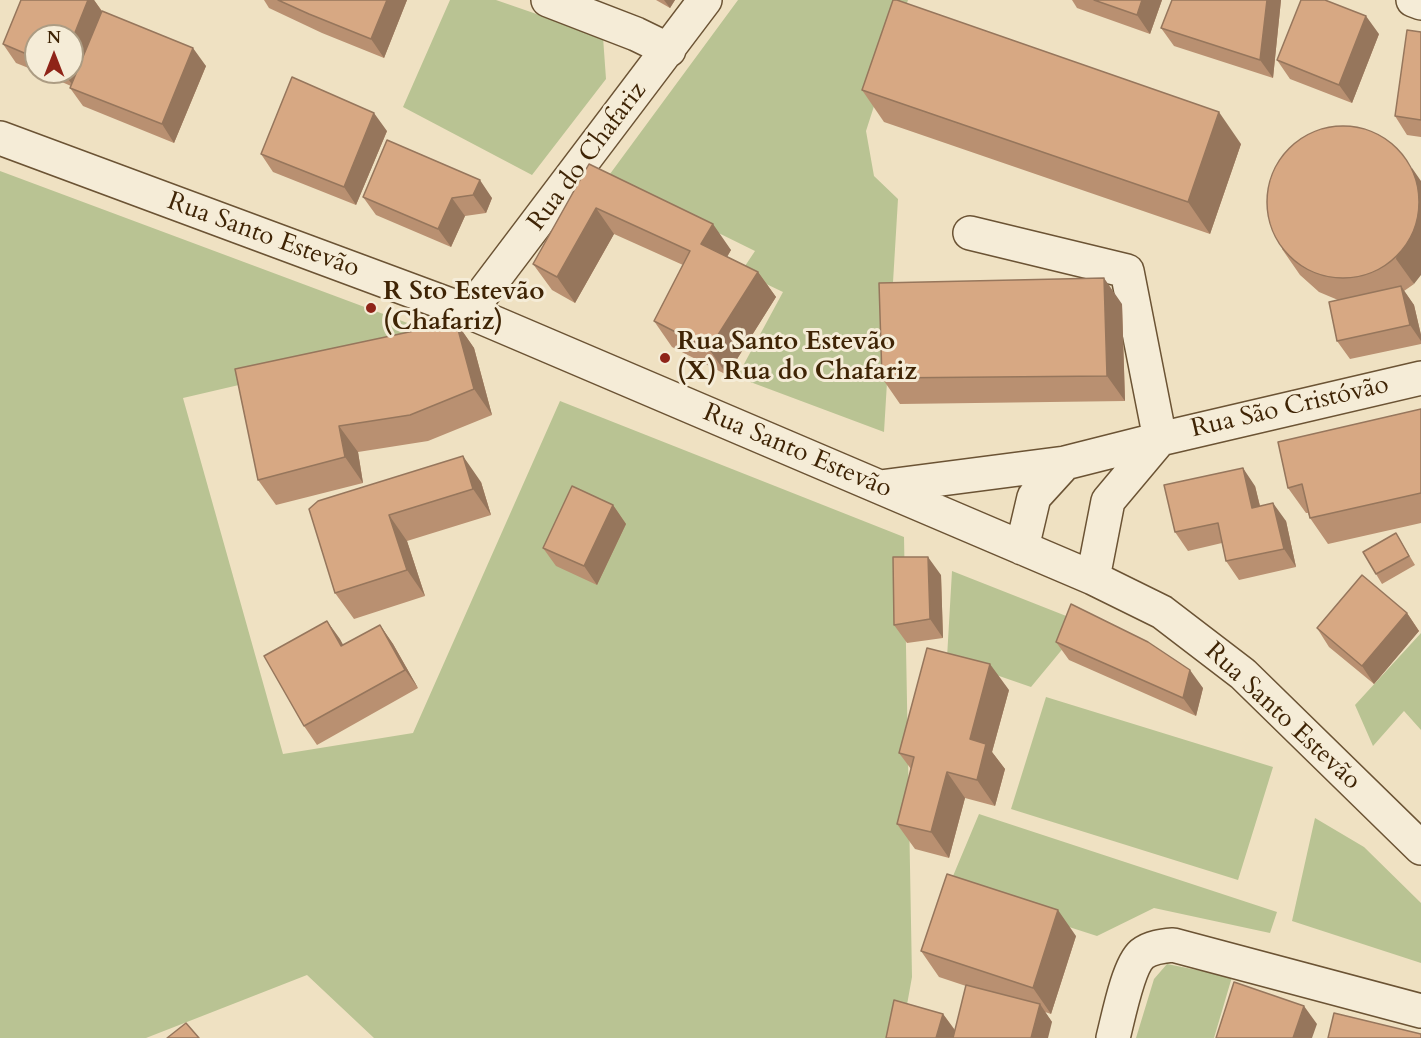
<!DOCTYPE html>
<meta charset="utf-8">
<style>
body{margin:0}
#map{position:relative;width:1421px;height:1038px;overflow:hidden;background:#efe1c2;font-family:Cardo,serif}
canvas{display:block}
.north{position:absolute;left:24px;top:24px;width:60px;height:60px;box-sizing:border-box;background:#f5ecd7;border:2px solid #ac9c83;border-radius:50%;rotate:0deg;font-size:16px;font-weight:700;line-height:24px;text-align:center;color:#3f2405}
.north::after{content:'';display:block;margin:auto;width:21px;height:27px;background:#8f2418;clip-path:polygon(50% 0,100% 100%,50% 72%,0 100%)}
</style>
<div id="map">
<canvas width="1421" height="1038"></canvas>
<div class="north">N</div>
</div>
<script>
const c = document.querySelector('canvas').getContext('2d');
c.lineJoin = 'round';
function fill(path, color) { c.fillStyle = color; c.fill(path, 'evenodd'); }
function stroke(path, color, width, dash) { c.strokeStyle = color; c.lineWidth = width; c.lineCap = dash ? 'butt' : 'round'; c.setLineDash(dash || []); c.stroke(path); }
function drawText(font, color, halo, rows, align = 'center') {
  c.font = font + ' Cardo,serif'; c.lineWidth = 6; c.setLineDash([]); c.textBaseline = 'middle'; c.strokeStyle = halo; c.fillStyle = color; for (const [text, x, y, turn = 0] of rows) {
    c.save(); c.translate(x, y); c.rotate((+turn || 0) * Math.PI / 180); c.textAlign = isNaN(turn) ? turn : align; if (halo) c.strokeText(text, 0, 0); c.fillText(text, 0, 0); c.restore();
  }
}
fill(new Path2D(`
 M450,0H496L603,37L606,79L532,175L403,107Z
 M738,0H908L866,131L874,176L898,199L884,432L737,377L783,292L741,272L755,251L607,178Z
 M0,171L445,337L183,398L283,754L413,733L560,401L904,537L912,977L901,1038H374L307,975L146,1038H0Z
 M952,571L1084,623L1031,687L947,658Z
 M1421,633V730L1404,711L1373,746L1355,705Z
 M1046,697L1273,767L1238,880L1011,809Z
 M979,814L1277,912L1270,933L1154,908L1097,936L948,888Z
 M1315,818L1364,847L1421,903V963L1292,921Z
 M1167,964L1232,977L1214,1038H1136L1154,979Z`), '#b9c393');
const minor = new Path2D(`
 M548,0L636,34L669,50
 M1413,0L1421,3
 M0,138L469,312L1093,578L1162,612L1243,674L1421,848
 M970,233L1127,271L1160,439
 M469,312L705,0
 M880,487L1065,463L1160,439L1421,378
 M1022,548L1034,497L1065,463
 M1093,578L1108,501L1160,439
 M1113,1038C1118,1019 1128,966 1142,954C1151,947 1162,946 1173,945L1421,1011`);
stroke(minor, '#6b5334', 36);
stroke(minor, '#f5ecd7', 33);
fill(new Path2D(`
 M21,0H94L102,11L206,66L174,143L83,106L70,88L71,86L39,72H72L36,36V71L16,63L3,44Z
 M264,0H407L384,58L322,33L269,8Z
 M656,0H675L670,8Z
 M1072,0H1162L1150,34L1077,8Z
 M1281,0L1273,78L1174,46L1161,28Z
 M1421,32V137L1407,135L1395,116Z
 M1379,34L1352,103L1290,79L1277,60Z
 M862,90L1241,144L1210,234L884,122Z
 M1330,127L1414,284L1404,291L1414,305L1421,335V344L1350,359L1337,341L1338,300L1319,292L1300,275L1282,249Z
 M387,131L356,205L273,172L261,154Z
 M387,140L492,198L486,213L465,216L451,247L376,215L363,197Z
 M589,164L731,250L727,257L758,272L776,297L727,375L672,347L654,321L683,265L614,234L575,303L552,290L533,264Z
 M1122,304L1125,401L900,404L882,378Z
 M456,322L474,348L492,415L428,441L358,452L363,483L276,505L258,480Z
 M1421,409V523L1328,544L1310,518L1308,513H1306L1288,488Z
 M481,482L491,515L407,541L425,596L354,619L335,593L309,509Z
 M1255,486L1260,506L1286,521L1296,567L1239,580L1226,561L1222,543L1188,551L1175,532Z
 M613,505L626,524L597,585L556,566L543,548Z
 M1396,533L1415,565L1382,584L1376,574Z
 M941,575L943,638L907,643L894,625Z
 M1407,613L1419,631L1374,684L1329,647L1317,628Z
 M327,621L343,645L380,625L393,644L418,688L317,745L304,726Z
 M1056,642L1203,688L1196,716L1069,660Z
 M1009,690L992,752L1005,769L995,806L965,798L949,858L915,849L897,824L911,769L899,753Z
 M1076,936L1051,1014L1045,1012L1052,1022L886,1038L943,1014L955,1030L966,986L939,977L921,951Z`), '#b99071');
fill(new Path2D(`
 M88,0H94L103,13L74,87L63,72H72V40Z
 M387,0H407L384,58L371,39Z
 M664,0H675L670,8Z
 M1142,0H1162L1150,34L1137,15Z
 M1267,0H1281L1273,78L1260,60Z
 M1366,16L1379,34L1352,103L1339,85Z
 M193,48L206,66L174,143L162,124Z
 M1219,112L1241,144L1210,234L1188,202Z
 M374,113L387,131L356,205L344,187Z
 M1412,168L1421,181V275L1414,284L1396,259Z
 M480,180L492,198L486,213L473,195Z
 M452,198L465,216L451,247L438,229Z
 M596,208L614,234L575,303L557,277Z
 M713,224L731,250L719,270L701,244Z
 M758,272L776,297L727,375L709,349Z
 M1104,278L1122,304L1125,401L1107,376Z
 M1401,286L1414,305L1421,335V341L1410,325Z
 M456,322L474,348L492,415L474,389Z
 M339,426L358,452L363,483L345,457Z
 M463,456L481,482L491,515L473,489Z
 M1243,468L1255,486L1265,527L1252,508Z
 M1273,503L1286,521L1296,567L1284,549Z
 M613,505L626,524L597,585L584,566Z
 M389,515L407,541L425,596L407,570Z
 M928,557L941,575L943,638L930,619Z
 M1407,613L1419,631L1374,684L1362,666Z
 M327,621L340,639L354,665L341,646Z
 M380,625L393,644L418,688L405,670Z
 M990,664L1009,690L992,752L1005,769L995,806L977,780L970,739Z
 M1190,670L1203,688L1196,716L1183,698Z
 M947,772L965,798L949,858L931,832Z
 M1058,910L1076,936L1051,1014L1033,988Z
 M1040,1004L1052,1022L1048,1038H1031Z
 M1304,1006L1317,1024L1312,1038H1293Z
 M943,1014L956,1032L954,1038H936Z`), '#96765c');
const building = new Path2D(`
 M21,0H88L72,40V36H36V58L3,44Z
 M278,0H387L371,39L309,14Z
 M893,0H897L1219,112L1188,202L862,90Z
 M1094,0H1142L1137,15Z
 M1172,0H1267L1260,60L1161,28Z
 M1301,0H1325L1366,16L1339,85L1277,60Z
 M102,11L193,48L162,124L70,88Z
 M1407,30L1421,32V120L1395,116Z
 M292,77L374,113L344,187L261,154Z
 M1267 202a76 76 0 1 1 152 0a76 76 0 1 1-152 0Z
 M387,140L480,180L473,195L452,198L438,229L363,197Z
 M589,164L713,224L701,244L758,272L709,349L654,321L690,251L596,208L557,277L533,264Z
 M1104,278L1107,376L882,378L879,283Z
 M1401,286L1410,325L1337,341L1329,302Z
 M456,322L474,389L410,415L339,426L345,457L258,480L235,369Z
 M1421,409V493L1310,518L1302,484L1288,488L1278,442Z
 M463,456L473,489L389,515L407,570L335,593L309,509L318,501Z
 M1243,468L1252,508L1273,503L1284,549L1226,561L1218,523L1175,532L1164,485Z
 M572,486L613,505L584,566L543,548Z
 M1396,533L1409,556L1376,574L1363,552Z
 M893,557H928L930,619L894,625Z
 M1362,575L1407,613L1362,666L1317,628Z
 M1071,604L1148,642L1190,670L1183,698L1056,642Z
 M327,621L341,646L380,625L405,670L304,726L264,656Z
 M927,648L990,664L970,739L986,744L977,780L947,772L931,832L897,824L914,757L899,753Z
 M947,874L1058,910L1033,988L921,951Z
 M1234,982L1304,1006L1293,1038H1216Z
 M966,985L1040,1004L1031,1038H953Z
 M894,1000L943,1014L936,1038H886Z
 M1334,1013L1421,1034V1038H1328Z
 M186,1023L199,1038H167Z`);
fill(building, '#d7a883');
stroke(building, '#96765c', 1.5);
for (const [x, y, r, color] of [
 [371,308,6,"#8f2418"],
 [665,358,6,"#8f2418"]
]) { const dot = new Path2D(); dot.arc(x, y, r, 0, 2 * Math.PI); c.fillStyle = color; c.fill(dot); stroke(dot, '#f5ecd7', 2); }
drawText('26px', '#3f2405', '#f5ecd7', [
 ["Rua do Chafariz",588,157,-53],
 ["Rua Santo Estevão",263,236,20],
 ["Rua São Cristóvão",1290,408,-13],
 ["Rua Santo Estevão",797,452,23],
 ["Rua Santo Estevão",1282,717,43]
]);
drawText('bold 26px', '#3f2405', '#f5ecd7', [
 ["R Sto Estevão",383,293],
 ["(Chafariz)",383,323],
 ["Rua Santo Estevão",677,343],
 ["(X) Rua do Chafariz",677,373]
], 'left');
</script>
